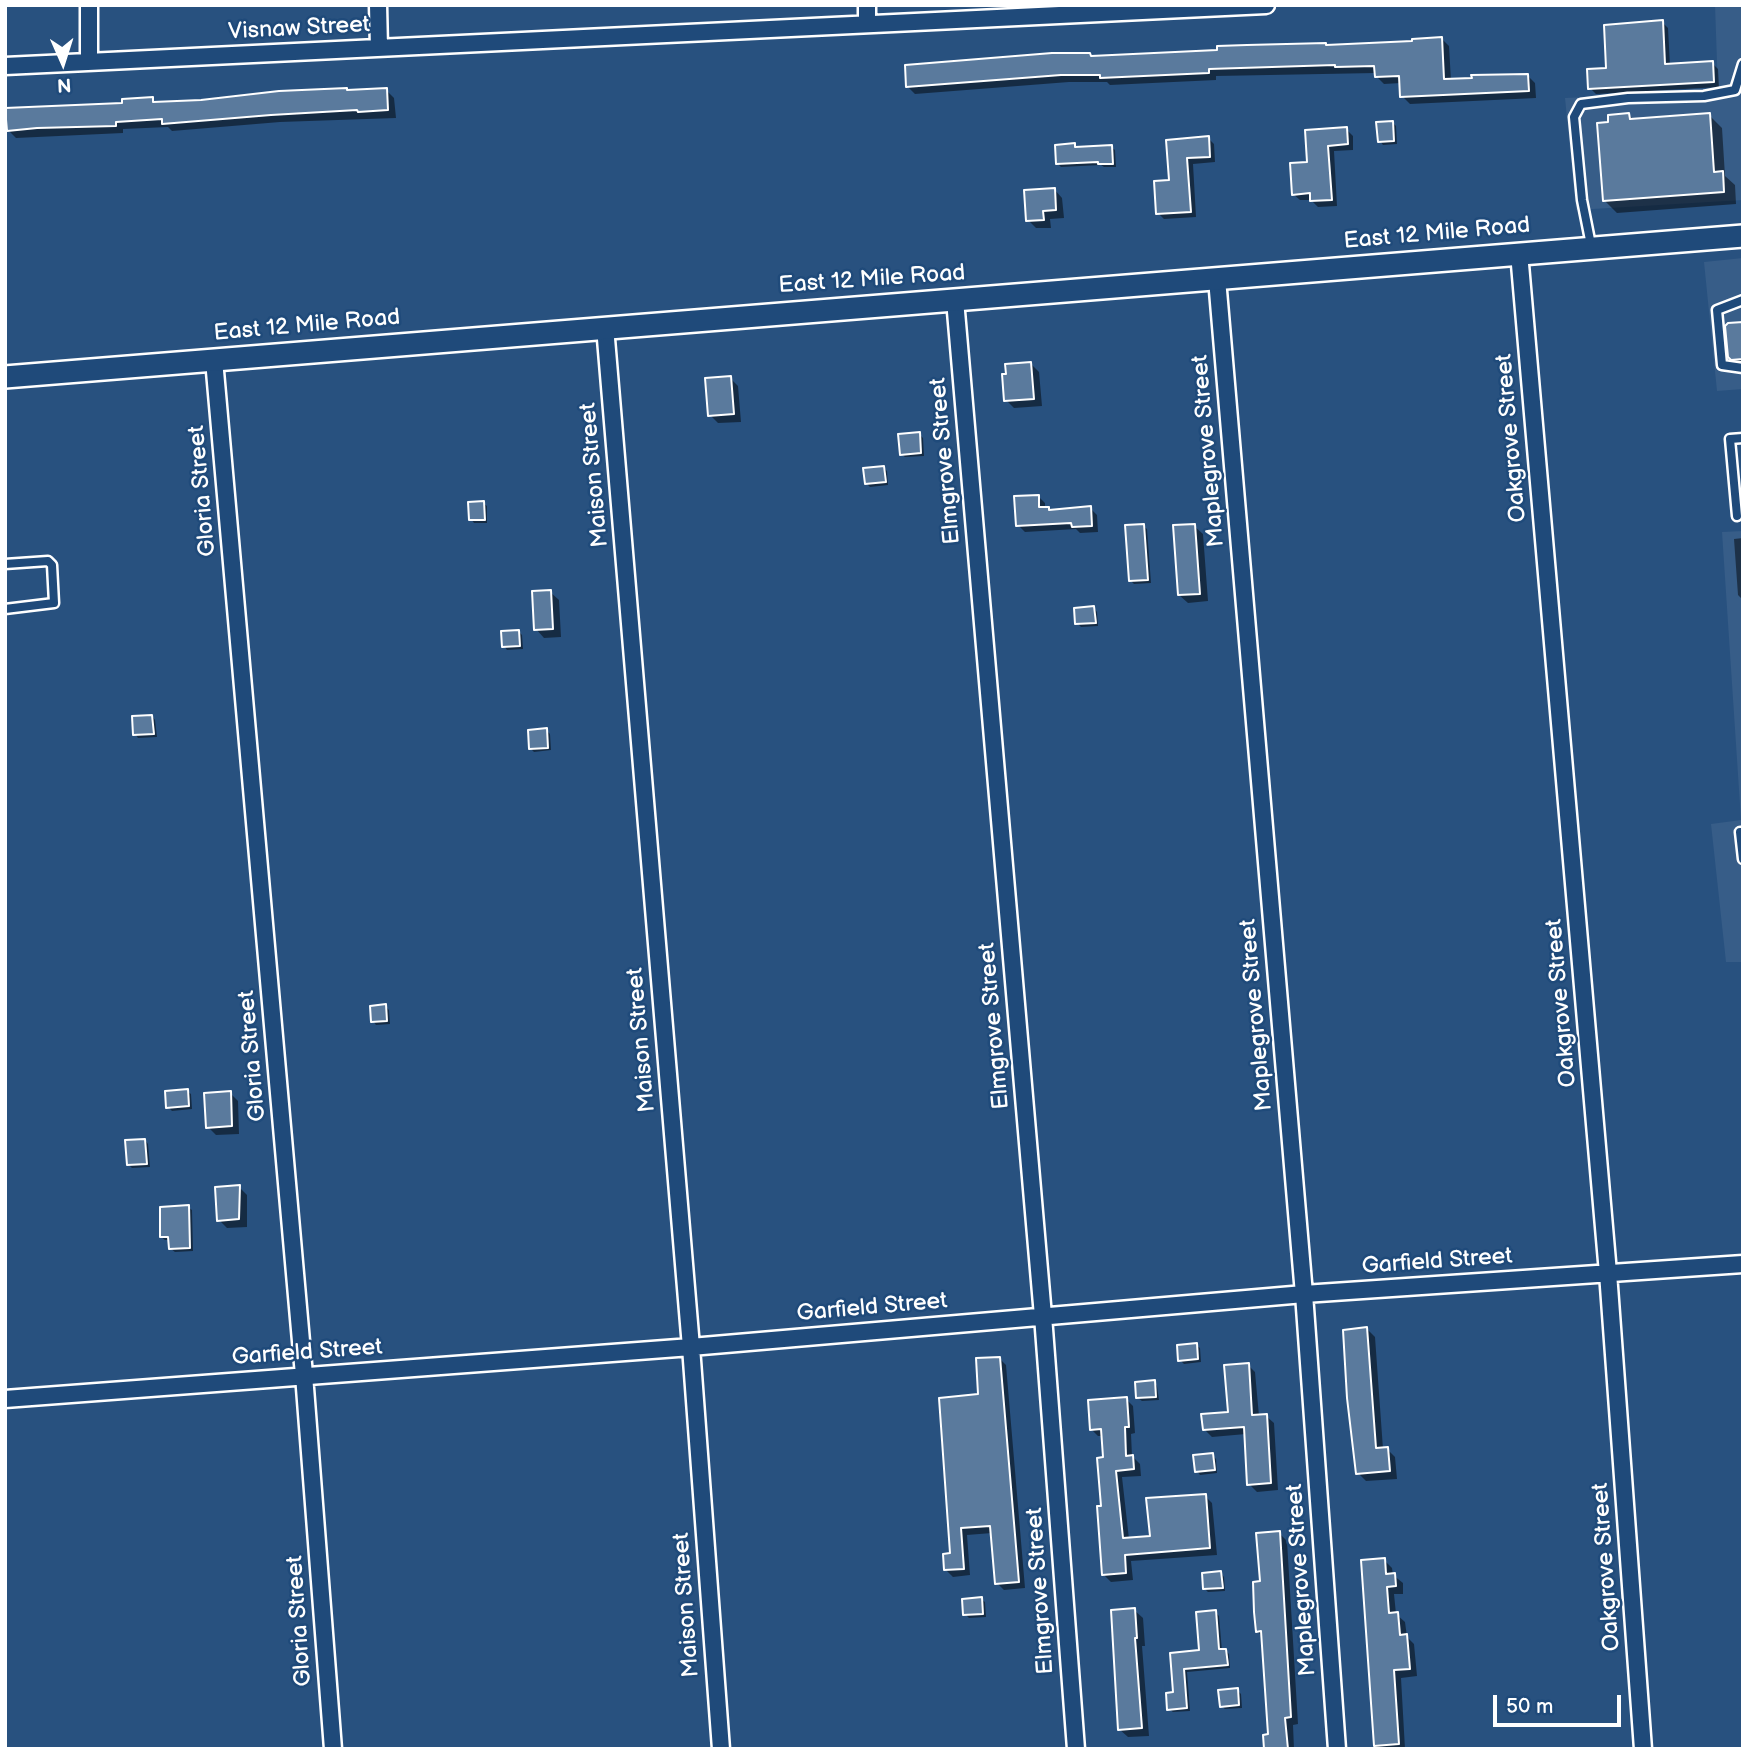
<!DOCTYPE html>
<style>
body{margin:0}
#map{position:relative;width:1748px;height:1754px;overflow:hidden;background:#28517f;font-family:"Balsamiq Sans",sans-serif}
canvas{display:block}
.frame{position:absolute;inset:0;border:7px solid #fff;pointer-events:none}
.north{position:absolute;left:28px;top:28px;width:70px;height:70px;-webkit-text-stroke:5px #1f4a7a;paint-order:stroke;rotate:177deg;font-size:19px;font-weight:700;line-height:28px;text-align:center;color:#fff}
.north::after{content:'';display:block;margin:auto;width:24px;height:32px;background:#fff;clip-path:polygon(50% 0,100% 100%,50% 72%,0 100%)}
.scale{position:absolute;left:1493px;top:1695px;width:128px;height:32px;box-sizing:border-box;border:4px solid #fff;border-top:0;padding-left:9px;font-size:21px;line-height:24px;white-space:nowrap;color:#fff;-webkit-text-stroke:5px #1f4a7a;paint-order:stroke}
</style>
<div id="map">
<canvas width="1748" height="1754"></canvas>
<div class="frame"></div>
<div class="north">N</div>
<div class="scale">50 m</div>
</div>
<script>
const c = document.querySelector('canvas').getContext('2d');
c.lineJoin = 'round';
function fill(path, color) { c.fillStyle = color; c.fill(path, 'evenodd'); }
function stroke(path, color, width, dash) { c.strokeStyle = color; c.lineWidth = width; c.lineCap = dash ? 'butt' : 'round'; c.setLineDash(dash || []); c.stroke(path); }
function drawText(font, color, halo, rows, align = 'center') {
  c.font = font + ' "Balsamiq Sans",sans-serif'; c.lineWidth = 5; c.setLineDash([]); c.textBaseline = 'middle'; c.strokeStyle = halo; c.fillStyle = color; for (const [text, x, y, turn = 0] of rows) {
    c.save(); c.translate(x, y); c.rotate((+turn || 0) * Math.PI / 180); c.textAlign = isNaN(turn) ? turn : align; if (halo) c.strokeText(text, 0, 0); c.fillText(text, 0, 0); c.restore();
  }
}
fill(new Path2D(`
 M1715,5H1743V200L1576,210L1565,98L1718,91Z
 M1743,258V389L1717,391L1704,262Z
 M1743,531V962H1726L1711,824L1741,820L1722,532Z`), '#375d88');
fill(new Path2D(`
 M1662,22L1668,28L1670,66L1712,63L1718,69L1719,87L1596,94L1590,88Z
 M1442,39L1449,46L1451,81L1528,76L1535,83L1536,98L1410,104L1402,96L1401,83L1384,84L1376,76V73L1216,76V80L1110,85L1107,82H1069L915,94L908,87L1092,57L1414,43Z
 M386,90L394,98L396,118L280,122L172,131L168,127L123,129V133L16,138L8,130L152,99L156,103Z
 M1629,115L1635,121L1709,115L1722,128L1725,176L1735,185L1736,204L1617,213L1604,200L1610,123Z
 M1392,122L1396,126L1397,144L1383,145L1380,141Z
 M1346,129L1353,136V150L1334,151L1337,206L1318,207L1311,200H1300L1293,194L1309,164Z
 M1208,138L1214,144L1215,162L1193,164L1196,217L1164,219L1158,213L1171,182L1168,142Z
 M1074,145L1078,149L1111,147L1115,150L1116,167H1104L1101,165L1061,167L1058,164Z
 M1054,189L1062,198L1064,218L1050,219L1051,228H1036L1028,220Z
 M1743,324V364H1738L1730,356Z
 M1031,364L1039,372L1042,406L1014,408L1006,400Z
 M730,378L738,386L741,422L718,423L710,415Z
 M919,434L923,438L924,456L905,457L901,454Z
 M884,468L887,471L888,485L870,487L866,483Z
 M1038,496L1045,503V509L1051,511L1090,508L1097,515L1098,532L1080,533L1076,529L1025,532L1018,525Z
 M483,503L487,506V523H474L471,519Z
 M1143,526L1147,529L1151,583L1134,584L1130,580Z
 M1194,526L1203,534L1208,601L1188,603L1179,595Z
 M1743,538V600L1738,595L1734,539Z
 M550,592L559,600L561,637L544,638L536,629Z
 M1094,608L1097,612L1098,626L1081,627L1077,623Z
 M518,631L522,635L523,649L507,650L504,646Z
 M152,716L155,720L157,737L138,738L135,734Z
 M546,730L550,734L551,750L534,752L530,748Z
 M385,1006L389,1010L390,1024L376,1025L373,1021Z
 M187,1091L191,1094L192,1109L172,1111L168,1107Z
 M230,1093L238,1101L239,1134L216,1135L208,1127Z
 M145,1140L148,1144L150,1167L132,1168L129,1165Z
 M239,1187L247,1195V1227L227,1228L219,1220Z
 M188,1207L192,1210L193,1251L175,1252L171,1249L170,1240H165L161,1237Z
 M1367,1329L1375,1337L1383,1449H1387L1395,1457L1397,1479L1366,1481L1358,1473Z
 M1196,1345L1200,1348L1201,1362L1184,1364L1180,1360Z
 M999,1358L1006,1365L1025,1588L1004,1590L997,1583L992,1533L967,1535L970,1575L953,1577L946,1570L952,1555Z
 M1248,1365L1255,1372L1259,1416H1266L1274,1423L1278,1490L1257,1492L1249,1484L1246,1434L1212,1437L1205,1430L1230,1413Z
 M1154,1382L1157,1386L1159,1400L1142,1401L1138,1398Z
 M1126,1399L1133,1406L1135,1433L1131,1434L1132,1456L1140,1464L1141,1476L1122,1477L1129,1539L1152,1537L1205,1496L1212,1503L1217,1555L1131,1561L1133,1580L1111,1582L1104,1575L1103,1436H1098L1091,1429Z
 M1212,1455L1216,1459L1217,1473L1200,1475L1197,1471Z
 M1279,1533L1287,1541L1298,1724L1293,1725L1294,1749H1266L1270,1736L1263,1637L1257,1631L1261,1583Z
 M1384,1560L1392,1568L1393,1575L1403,1583V1594H1394L1396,1614L1405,1622L1407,1637L1414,1644L1417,1676L1401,1678L1405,1749H1376L1363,1562Z
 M1221,1573L1224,1577L1225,1591L1208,1592L1205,1589Z
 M981,1599L985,1602L986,1617L969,1618L965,1614Z
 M1134,1610L1143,1618L1145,1646H1142L1149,1736L1128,1737L1119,1729Z
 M1215,1612L1219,1616L1222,1651L1225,1650L1229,1654L1230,1668L1187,1672L1190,1711L1173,1712L1169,1709L1175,1694L1172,1654L1201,1652Z
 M1237,1690L1241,1694L1242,1708L1225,1709L1221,1706Z`), '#0007');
const building = new Path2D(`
 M1663,20L1665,64L1713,61L1714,82L1588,89L1587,69L1606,68L1604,25Z
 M1442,37L1444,79L1472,78L1471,75L1528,74L1529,91L1400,97L1399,76L1375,77L1374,66L1335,67V65L1209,69V73L1100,78V75H1061L906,87L905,65L1052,53H1090L1091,56L1217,50V46L1247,45L1326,43V45L1412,41V39Z
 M347,88V90L387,88L388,110L358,112L357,110L271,115L162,124V119L116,122V126L37,128L7,131L5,108L122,103V99L153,97V102L201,100L279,91Z
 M1629,113L1630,119L1710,113L1714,172L1723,171L1724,192L1603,201L1597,123L1608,122V115Z
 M1393,121L1394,141L1378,142L1376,122Z
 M1347,127L1348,144L1328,146L1332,200L1310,201V193L1292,195L1290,163L1307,162L1305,130Z
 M1209,136L1210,157L1187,158L1191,212L1156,214L1154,181L1169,180L1166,140Z
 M1075,143V147L1112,145L1113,164H1098V162L1056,164L1055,145Z
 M1055,188L1056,210L1043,211L1044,220L1026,221L1024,190Z
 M1743,322V359L1731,360L1728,357L1725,326L1728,323Z
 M1031,362L1034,399L1004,401L1002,374H1006L1005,364Z
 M731,376L734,414L708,416L705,378Z
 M920,432L921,453L900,455L898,434Z
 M884,466L886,482L865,484L863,468Z
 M1039,495V507H1049V510L1091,506L1092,526L1072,527L1071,523L1016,526L1014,496Z
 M484,501L485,520H469L468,502Z
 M1144,524L1148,580L1129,581L1125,525Z
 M1195,524L1200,594L1178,595L1173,525Z
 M551,590L553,629L534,630L532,591Z
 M1094,606L1096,623L1075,624L1074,608Z
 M519,630L520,646L502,647L501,631Z
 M152,715L154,734L133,735L132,716Z
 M547,728L548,748L529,749L528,730Z
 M386,1004L387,1021L371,1022L370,1006Z
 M188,1089L189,1106L166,1108L165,1091Z
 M231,1091L232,1126L206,1128L204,1093Z
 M145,1139L147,1164L127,1165L125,1140Z
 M240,1185L239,1219L217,1221L215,1187Z
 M189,1205L190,1248L169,1249L168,1237H160V1207Z
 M1367,1327L1376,1448L1388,1447L1390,1471L1356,1474L1347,1398L1343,1330Z
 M1197,1343L1198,1359L1178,1361L1177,1345Z
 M1000,1357L1019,1582L995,1584L990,1526L961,1528L964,1569L944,1570L943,1554L950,1553L939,1398L978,1394L976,1358Z
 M1249,1363L1252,1415L1267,1414L1271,1483L1247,1485L1244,1427L1203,1430L1201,1414L1228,1412L1224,1365Z
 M1155,1380L1156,1397L1136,1398L1135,1382Z
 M1127,1397L1129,1427H1125L1126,1456L1133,1455L1134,1469L1116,1471L1123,1538L1150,1536L1146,1498L1206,1494L1210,1548L1125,1555L1126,1573L1102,1575L1097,1506H1101L1097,1458L1103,1457L1101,1429L1090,1430L1088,1400Z
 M1213,1453L1215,1470L1195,1472L1193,1455Z
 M1280,1531L1291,1717L1285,1718L1288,1749H1264L1263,1735L1268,1734L1261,1631L1256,1632L1254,1612L1253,1582L1260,1581L1256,1533Z
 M1385,1558L1386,1574L1395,1573L1396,1586L1387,1587L1389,1613L1398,1612L1400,1635L1407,1634L1410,1669L1394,1670L1399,1744L1374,1746L1361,1560Z
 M1221,1571L1223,1588L1203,1589L1202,1573Z
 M982,1597L983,1614L963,1615L962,1599Z
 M1135,1608L1137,1638H1135L1142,1728L1118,1730L1111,1610Z
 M1216,1610L1219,1649H1226L1228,1665L1184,1669L1187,1708L1167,1710L1166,1693L1173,1692L1170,1653L1199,1650L1196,1612Z
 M1238,1688L1239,1705L1220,1707L1218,1690Z`);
fill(building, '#5a7a9d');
stroke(building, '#fff', 2);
const lane = new Path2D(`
 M1591,245L1582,200L1574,117L1581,104L1628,98L1704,96L1735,90L1743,64
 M1743,300L1717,310L1722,365L1743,368
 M1737,516L1730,439L1743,438
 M5,564L48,561L52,565L54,603L5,609
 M1743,832H1740L1743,859`);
const street = new Path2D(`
 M378,5L379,48
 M867,5V24
 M89,62V5
 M5,66L1266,5
 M1519,253L1608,1273L1643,1749
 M1217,279L1304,1294L1337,1749
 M955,300L1043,1316L1076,1749
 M605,327L691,1347L721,1749
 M214,360L304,1375L333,1749
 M5,1399L691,1347L1304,1294L1743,1264`);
const secondary = new Path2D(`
 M5,377L1743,236`);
stroke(lane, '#fff', 13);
stroke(street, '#fff', 21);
stroke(secondary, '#fff', 26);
stroke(lane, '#1f4a7a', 8);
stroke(street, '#1f4a7a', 16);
stroke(secondary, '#1f4a7a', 21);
drawText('23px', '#fff', '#1f4a7a', [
 ["Visnaw Street",299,29,-3],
 ["East 12 Mile Road",1437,234,-5],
 ["East 12 Mile Road",872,280,-4],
 ["East 12 Mile Road",307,326,-5],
 ["Oakgrove Street",1512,438,-95],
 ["Maplegrove Street",1209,451,-95],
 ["Elmgrove Street",946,461,-95],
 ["Maison Street",595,475,-95],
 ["Gloria Street",203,491,-95],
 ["Oakgrove Street",1562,1003,-95],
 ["Maplegrove Street",1257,1015,-95],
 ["Elmgrove Street",995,1026,-95],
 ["Maison Street",642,1040,-95],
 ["Gloria Street",253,1056,-95],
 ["Garfield Street",1437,1262,-4],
 ["Garfield Street",872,1308,-5],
 ["Garfield Street",307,1353,-4],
 ["Oakgrove Street",1607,1567,-94],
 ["Maplegrove Street",1302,1580,-94],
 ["Elmgrove Street",1041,1591,-94],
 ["Maison Street",687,1605,-94],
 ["Gloria Street",300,1621,-94]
]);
</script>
